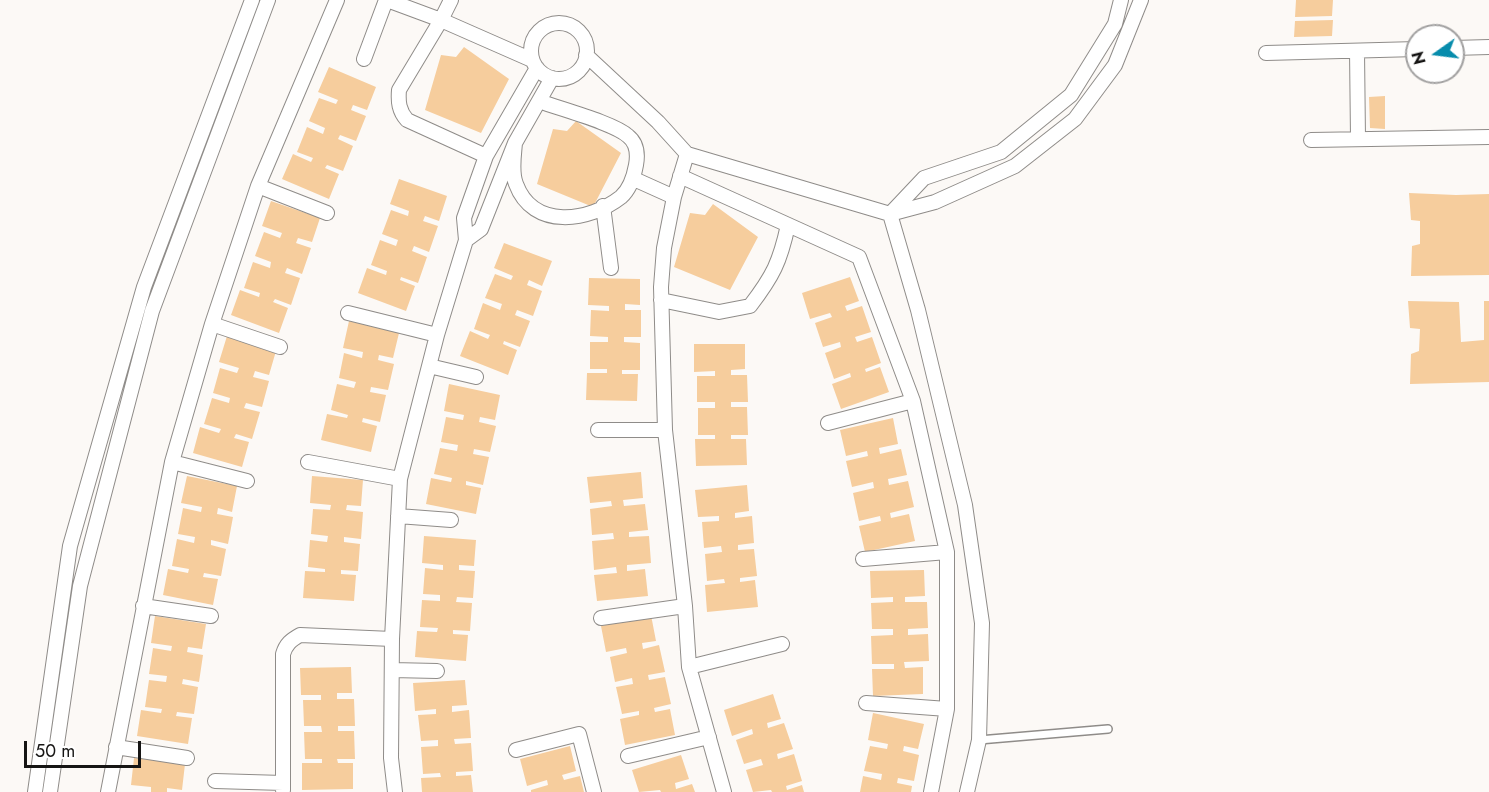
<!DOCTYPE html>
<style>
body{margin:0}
#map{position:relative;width:1489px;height:792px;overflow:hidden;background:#fcf9f6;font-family:Jost,sans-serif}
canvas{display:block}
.north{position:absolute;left:1405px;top:24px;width:60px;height:60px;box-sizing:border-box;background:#fff;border:2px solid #a2a1a1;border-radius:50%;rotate:256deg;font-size:16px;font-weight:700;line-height:24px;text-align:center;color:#161514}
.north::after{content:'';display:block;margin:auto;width:21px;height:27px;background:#078cac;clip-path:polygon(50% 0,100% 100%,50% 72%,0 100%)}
.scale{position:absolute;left:24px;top:741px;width:117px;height:27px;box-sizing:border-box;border:3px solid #161514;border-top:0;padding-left:8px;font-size:18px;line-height:21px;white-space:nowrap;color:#161514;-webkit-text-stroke:4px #fff;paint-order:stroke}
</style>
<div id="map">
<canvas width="1489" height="792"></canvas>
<div class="north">N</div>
<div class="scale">50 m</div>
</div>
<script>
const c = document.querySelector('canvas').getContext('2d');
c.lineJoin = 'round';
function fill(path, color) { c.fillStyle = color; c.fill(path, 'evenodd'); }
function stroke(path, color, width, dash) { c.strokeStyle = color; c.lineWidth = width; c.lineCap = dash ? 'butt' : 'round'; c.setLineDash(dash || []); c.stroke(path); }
fill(new Path2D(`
 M1296,0H1333L1332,16L1295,17Z
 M1333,20L1332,36L1294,37L1295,21Z
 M464,47L509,79L481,133L425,110L441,55L456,57Z
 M329,67L376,87L367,110L353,105L351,110L366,116L356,141L340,135L338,139L353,146L343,171L327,165L325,168L339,174L329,199L282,179L293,154L311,162L313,158L297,152L307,127L323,134L325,128L309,121L319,98L336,104L338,100L318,92Z
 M1385,96V129L1370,128L1369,97Z
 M576,121L621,153L593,207L537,184L553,129L567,131Z
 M399,179L447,196L439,221L425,216L423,221L438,226L429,252L414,246L412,251L427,257L418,283L401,277L400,280L415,286L406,311L358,293L367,268L386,275L387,271L371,265L380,240L396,246L398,240L382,234L391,210L408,216L409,211L390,204Z
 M1409,193L1456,195L1489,194V275L1411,276L1412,246L1420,244V221L1411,220Z
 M271,201L320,218L312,242L298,238L296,243L311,248L302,274L287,268L285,273L300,278L291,305L275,299L273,302L288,308L279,333L231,315L240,290L259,297L260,293L244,288L253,262L270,268L271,262L255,256L264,232L280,238L282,233L262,226Z
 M713,204L758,237L730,290L674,267L690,213L705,215Z
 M504,243L552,261L542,286L529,280L527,285L542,291L533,316L517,310L515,315L530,321L520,347L504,341L503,344L517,350L508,375L460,356L470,331L488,339L490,335L474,329L483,303L500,310L502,304L485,298L495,274L511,280L513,276L494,268Z
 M850,277L859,301L845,306L847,311L862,306L871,332L855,337L857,342L872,337L881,363L865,369L866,372L880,367L889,392L841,409L832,384L851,377L850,373L834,379L825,353L841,347L840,342L823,347L815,323L832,317L830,313L810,319L802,293Z
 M589,278L640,279V305L625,304V310H641V337H624V342L640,343V370H622V374H638L637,401L586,400L587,373H607V369H590V342H608V337L590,336L591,310L609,311V306L588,305Z
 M1408,301L1459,302L1461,342L1484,340V301H1489V382L1410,384L1411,354L1419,351L1420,329L1410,328Z
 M349,321L399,333L393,358L379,355L378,360L394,364L388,390L371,387L370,392L386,395L380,422L363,418L362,422L377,426L371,452L321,440L327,414L347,418L348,415L331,410L337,384L354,388L356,382L339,378L344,353L362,358L363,352L343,348Z
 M227,336L276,351L269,375L255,371L253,377L269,381L262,407L246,403L244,408L260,412L252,439L236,434L234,438L249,442L242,467L193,453L200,427L219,433L221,429L204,424L212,398L229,403L230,398L213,393L220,368L237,373L239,368L219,362Z
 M694,344H745V369L731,370V375H747L748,402H731V407H747L748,435H731V439H746L747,465L696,466L695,439H715V435H698V408H715V402H697V376H715V371L694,372Z
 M449,384L500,395L495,420L480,417L479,422L496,426L490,452L474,449L473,454L489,457L483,485L466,481V485L481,488L476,514L426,504L431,478L451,482L452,478L434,474L440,448L457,451L458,445L441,442L446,417L463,420L464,415L444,411Z
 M893,418L898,444L879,448L880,454L901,449L907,475L888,479L889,485L908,481L914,507L890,513L891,518L909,514L915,541L865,552L859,526L881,521L880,516L859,521L853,493L874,488L873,482L852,487L846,461L868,456L867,451L846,456L840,430Z
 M641,472L643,498L623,500L624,506L645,504L648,530L629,532V537L649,536L651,563L627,565V571L645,569L648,596L597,601L594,575L617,573L616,567L594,570L592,541L614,539L613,533L592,535L590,509L612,506L611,501L590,503L587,477Z
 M187,476L237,486L232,512L218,508L217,514L233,517L228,544L211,540V545L226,549L221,576L204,573L203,577L218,579L213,605L163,595L168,569L188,573L189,569L172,566L177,539L194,543L195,537L178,534L183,508L201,512L202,507L181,503Z
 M312,476L363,480L361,506L347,505L346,510L363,512L361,539L344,537V542L360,544L358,571L341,570V574L356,575L354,601L303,598L305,571L325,572V569L308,567L310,540L327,542L328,536L311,534L313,509L330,510L331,505L310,503Z
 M747,485L749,511L735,513V518L752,516L754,543L738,545V550L754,549L757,576L740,578V582L755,580L758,607L707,612L705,585L725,583L724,579L707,581L705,554L722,552L721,546L704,548L702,522L719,521V516L698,517L695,490Z
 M424,536L476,540L474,566L459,565V570L475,571L473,598L457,597L456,602L472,603L470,631L453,630V634L468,635L466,661L415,657L417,631L437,632L438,628L420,627L422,600L440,601V595L423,594L425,568L443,570V565L422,563Z
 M924,570L925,596L905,597V602H927L928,628L908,629V635L928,634L929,661L904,662L905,668L923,667V694L873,696L872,669H894V664H872L871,636L893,635V629H872L871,603L893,602V597L871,598L870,571Z
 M651,615L656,641L642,643L643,649L659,645L665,672L648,675L649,680L665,677L671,704L654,708L655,712L670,709L675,735L625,745L620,719L639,715V711L622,714L616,687L633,684L632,678L615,682L610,657L627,653L626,648L606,652L601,626Z
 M155,616L206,624L202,649L188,647L187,652L203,655L199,682L183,679L182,684L198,687L194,714L177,712L176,716L192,718L188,744L137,736L141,710L161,713L162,709L145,707L149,680L166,682L167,676L149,674L153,648L171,651L172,646L151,643Z
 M351,667L352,693H337V699H354L355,726H338V731H354L355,759H337L338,763H353V789L302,790V763H322V759H305L304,732H322L321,726H304L303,700H321V695H301L300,668Z
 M465,680L467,705L452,706V712L469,710L471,738L454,739L455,744L471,743L473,771L456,772V776L471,775L473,792H422L421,778L441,777L440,773L423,774L421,747L438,746V740L421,741L418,715L436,714V709L415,711L413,683Z
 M773,694L781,719L767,723L768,728L784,723L793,749L777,754L778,759L794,754L802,781L786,786L787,790L802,785L804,792H772L771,790L753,792L746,770L763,765L761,759L744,764L736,740L753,734L752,729L732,736L724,710Z
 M873,713L924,724L918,749L904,746L903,751L919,755L914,781L898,778L897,783L912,786L911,792H860L863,776L881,780L882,774L864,771L870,746L887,749L888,744L868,740Z
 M570,746L576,771L562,775L564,780L580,776L584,792H531V790L548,785L547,780L527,786L520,759Z
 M681,755L689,779L675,783L676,789L692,784L695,792H661L660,790L639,792L632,770Z
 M134,758L185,764L182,790L167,788V792H151V787L131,785Z`), '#f6cd9d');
const service = new Path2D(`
 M979,740L1108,729`);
const minor = new Path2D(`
 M387,0L441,20L532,60
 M451,0L441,20L399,90C398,102 399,111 407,120L486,156
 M531 51a28 28 0 1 1 56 0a28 28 0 1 1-56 0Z
 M1453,48L1489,47
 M1357,51L1358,138
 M1266,53L1417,49
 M586,55L658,122L687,154L890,214L935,202L1015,166L1075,119L1115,65L1141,0
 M364,59L386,0
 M1311,140L1489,137
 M515,143C514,156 511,172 516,184C533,230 589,222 621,197C630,189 634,176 636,165C638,154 637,143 628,136C614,123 560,109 539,101
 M687,154L674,197L664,248L661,287L665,430L685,606L689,667L724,792
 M680,176L859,257L913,401L947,552V709L931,792
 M634,179L674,197
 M258,186L327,213
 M603,206L611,268
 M890,214L918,310L965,505L982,623L979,740L967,792
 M890,214L924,178L1001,152L1071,95L1115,24L1121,0
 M466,240L481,229L515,143L552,78
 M661,300L719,312L750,306C773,276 780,262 788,225
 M348,313L437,335
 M212,324L280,347
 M429,366L476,377
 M828,423L913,401
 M598,430H665
 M172,462L247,481
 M308,462L400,479
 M398,516L451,520
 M863,559L947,552
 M143,606L211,616
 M601,618L685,606
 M689,667L782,644
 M392,670L437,671
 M866,703L947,709
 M116,747L187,758
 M516,750L579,734L594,792
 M628,756L709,737
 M215,781L283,783V790
 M283,783V654C286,644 291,640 300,635L392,639
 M35,792L70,546L144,287L252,0
 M50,792L80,586L152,311L268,0
 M108,792L172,462L212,324L258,186L337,0
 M395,792L391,758L392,639L400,479L437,335L466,240L464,218L486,156L537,68`);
stroke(service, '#8f8c89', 10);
stroke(minor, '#8f8c89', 16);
stroke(service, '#fff', 7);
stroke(minor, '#fff', 14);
</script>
